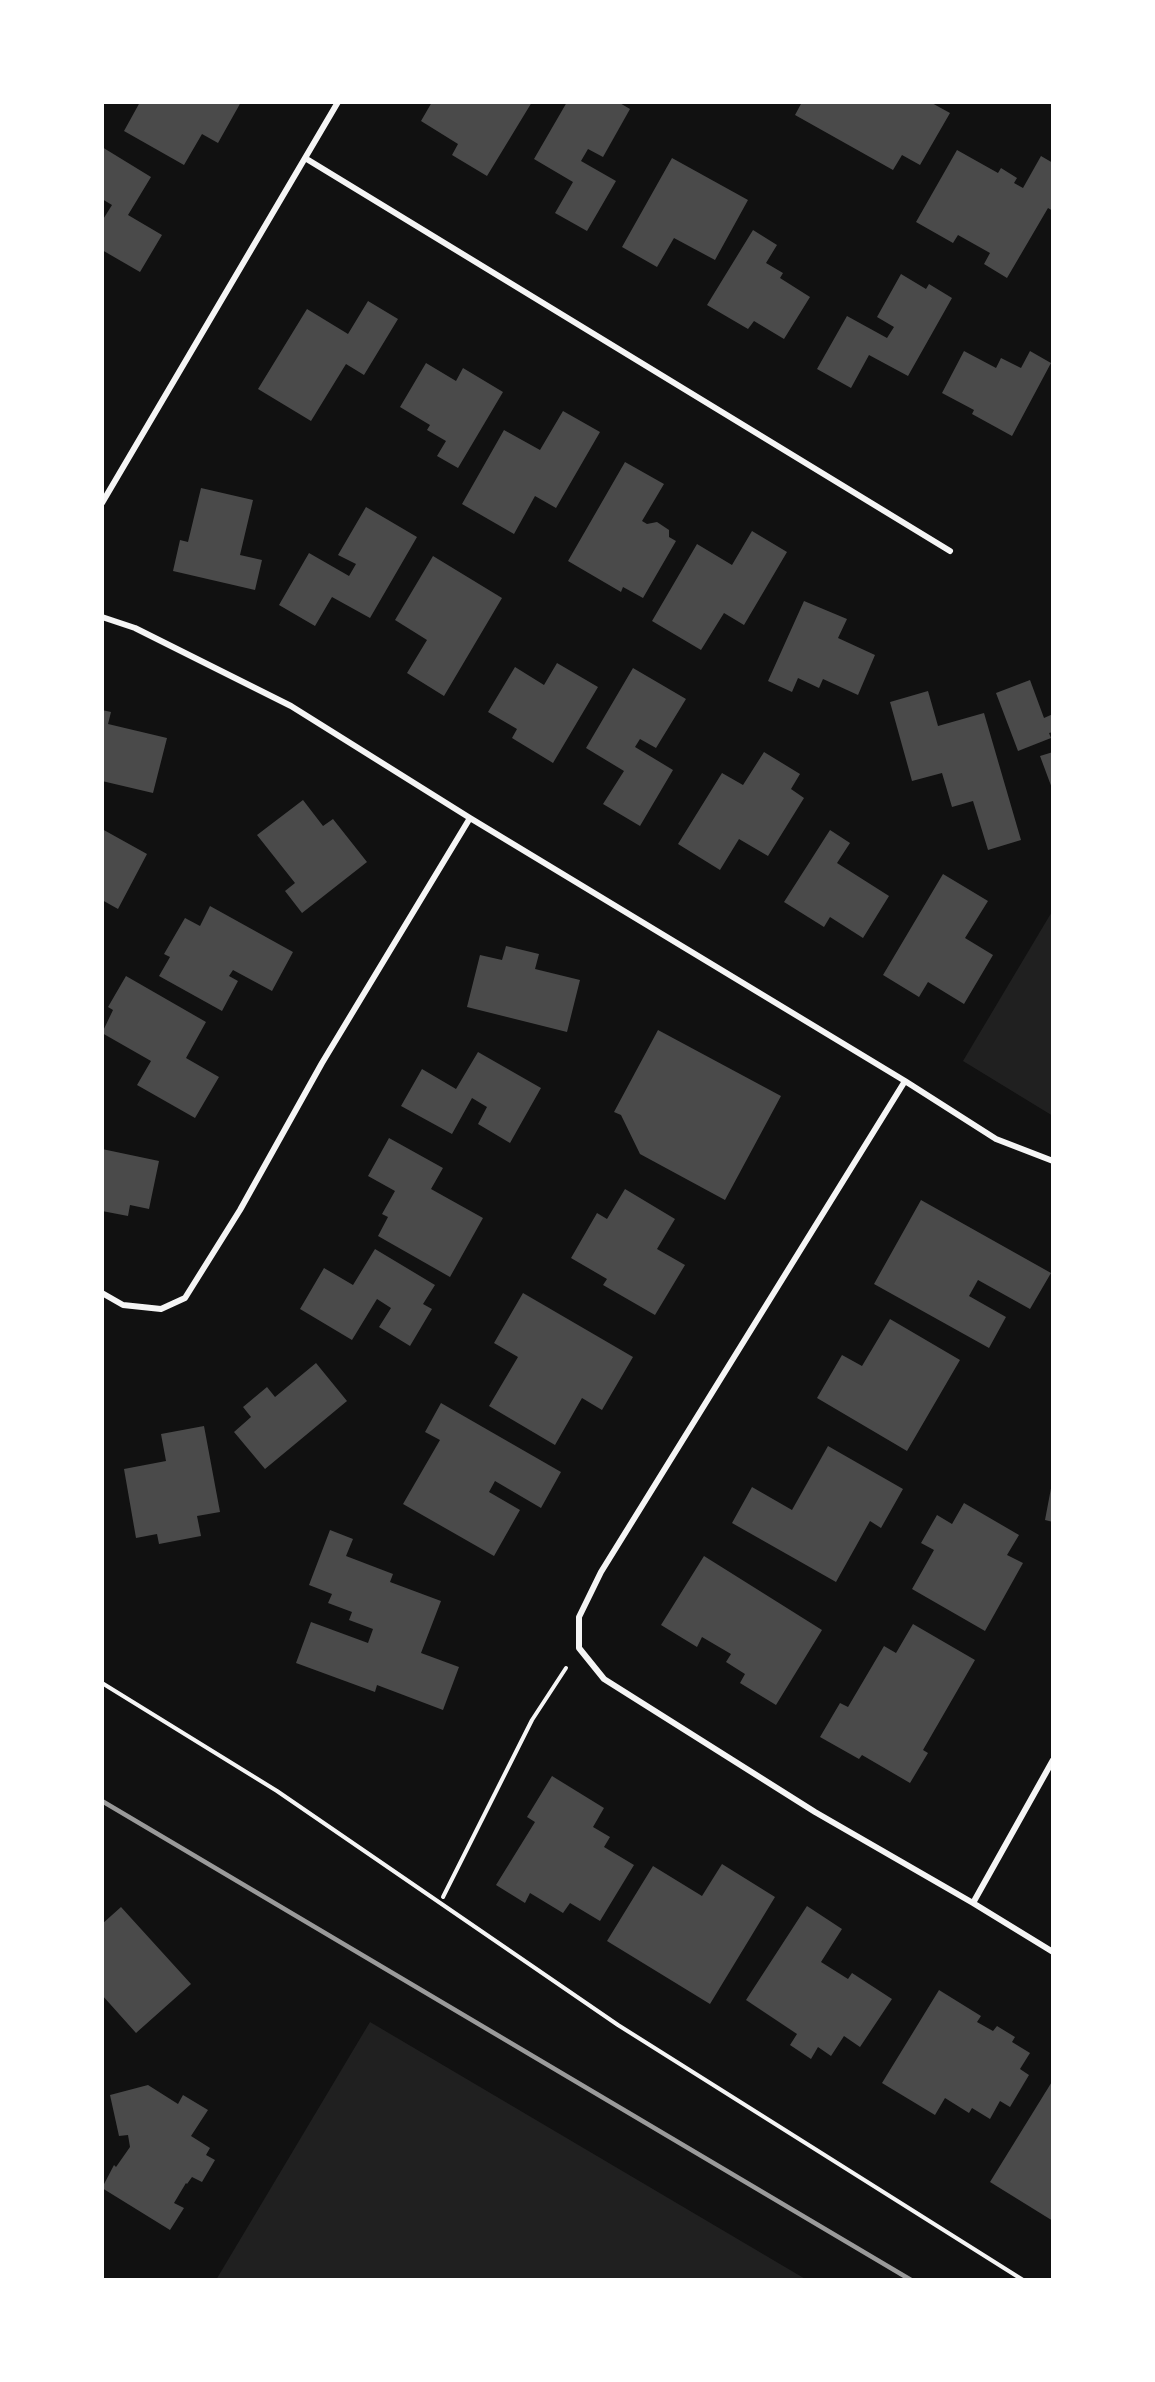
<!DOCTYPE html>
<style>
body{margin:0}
#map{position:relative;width:1155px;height:2382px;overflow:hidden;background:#111;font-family:"Roboto Condensed",sans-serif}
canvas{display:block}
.frame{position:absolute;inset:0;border:104px solid #fff;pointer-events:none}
</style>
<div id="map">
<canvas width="1155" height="2382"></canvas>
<div class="frame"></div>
</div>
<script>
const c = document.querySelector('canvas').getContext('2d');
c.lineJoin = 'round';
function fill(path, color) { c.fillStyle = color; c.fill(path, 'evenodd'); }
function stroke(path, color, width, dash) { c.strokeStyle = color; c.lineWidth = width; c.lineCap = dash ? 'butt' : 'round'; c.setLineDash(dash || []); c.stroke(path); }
fill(new Path2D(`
 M1053,910V1116L963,1061Z
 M370,2022L807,2280H216Z`), '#202020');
fill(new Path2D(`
 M140,102H241L218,143L202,134L184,165L124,131Z
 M432,102H532L487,176L452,155L458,144L421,121Z
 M567,102H618L630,109L603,157L588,149L581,161L616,181L587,231L555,213L573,182L534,159Z
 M802,102H930L950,113L920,165L902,155L893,170L795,115Z
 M102,147L151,177L128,215L162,235L140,272L102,250V221L112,205L102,199Z
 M957,150L998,173L1001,168L1017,178L1014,183L1023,188L1041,156L1053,163V211L1048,208L1007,278L984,264L990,253L958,235L953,243L916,222Z
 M672,158L748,200L715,260L674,238L657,267L622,247Z
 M753,230L777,245L766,263L783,273L780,278L810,297L784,339L754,321L748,329L707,305Z
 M901,274L926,289L929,284L952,298L908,376L869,355L851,388L817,369L847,316L887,338L894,327L877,317Z
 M368,301L398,319L364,375L346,364L311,421L258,389L307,309L348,334Z
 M964,351L996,368L1001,358L1021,368L1030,351L1051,363L1012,436L972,414L974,410L942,393Z
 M426,363L456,381L463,368L503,392L458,468L437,456L446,441L427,430L430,425L400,407Z
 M563,411L600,432L556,508L535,496L514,534L462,504L504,430L540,450Z
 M625,462L664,484L642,521L647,524L657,522L669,530V537L676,541L643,598L623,587L621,592L568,561Z
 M201,488L253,500L240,555L262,560L255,590L173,571L180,540L188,542Z
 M366,507L417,537L370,618L332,597L315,626L279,605L309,553L349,576L356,564L338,555Z
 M752,531L787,552L744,625L724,613L701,650L652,621L697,544L732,565Z
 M433,556L502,598L444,696L407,673L427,640L395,620Z
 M804,601L847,619L838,638L875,655L858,695L823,679L819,688L798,678L792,692L768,681Z
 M557,663L598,687L553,763L512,738L517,729L488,712L515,667L544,685Z
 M633,668L686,699L656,748L640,739L635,747L673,770L640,826L603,804L624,771L586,748Z
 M1030,680L1044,718L1053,714V732L1049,733L1051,738L1018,751L996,693Z
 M928,691L938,726L984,713L1021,840L988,850L973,801L952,807L942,773L912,781L890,702Z
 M102,710L111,712L108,724L167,738L153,793L102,781Z
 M764,752L800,774L791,789L804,798L768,856L739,839L720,870L678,844L722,773L743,785Z
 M1053,752V791L1040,756Z
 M303,800L323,826L333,819L367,862L302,913L285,891L295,883L257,835Z
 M102,829L147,854L118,909L102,900Z
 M830,830L850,843L837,863L889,896L863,938L830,917L824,927L784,902Z
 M943,874L988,901L965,938L993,955L964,1004L928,982L919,997L883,975Z
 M210,906L293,952L272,991L233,970L229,976L238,981L222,1011L159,976L170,957L164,954L185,918L200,926Z
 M506,946L539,954L535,969L580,980L567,1032L467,1007L480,955L502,960Z
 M126,976L206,1022L186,1058L219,1077L195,1118L137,1085L151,1061L102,1033L113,1010L108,1007Z
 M658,1030L781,1096L725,1200L640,1154L621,1115L614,1112Z
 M478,1052L541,1088L510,1143L478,1124L487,1107L472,1098L452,1134L401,1106L422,1069L456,1089Z
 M389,1138L443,1168L431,1189L483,1218L450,1277L378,1236L388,1217L382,1214L395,1191L368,1176Z
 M102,1149L159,1161L149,1209L130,1205L128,1216L102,1211Z
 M625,1189L675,1219L657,1249L685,1265L655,1315L603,1285L607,1279L571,1258L597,1213L607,1219Z
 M921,1200L1051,1273L1030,1309L978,1280L969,1296L1006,1317L989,1348L874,1284Z
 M375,1249L435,1285L423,1304L432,1309L410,1346L379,1327L391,1308L377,1299L352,1340L300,1309L324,1268L353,1285Z
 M523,1293L633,1357L602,1410L582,1398L555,1445L489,1406L518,1357L494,1343Z
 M890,1319L960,1360L907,1451L817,1398L842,1355L862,1366Z
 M316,1363L347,1401L265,1469L234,1432L251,1417L243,1407L267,1387L275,1397Z
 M441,1403L561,1472L541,1508L495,1481L489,1492L520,1510L494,1556L403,1504L440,1440L425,1432Z
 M204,1426L220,1512L197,1516L201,1536L159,1544L157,1534L136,1538L124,1469L166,1461L161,1434Z
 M828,1446L903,1489L881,1528L870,1521L836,1582L732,1523L752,1487L792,1510Z
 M1052,1483H1053V1522L1045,1520Z
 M964,1503L1019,1535L1007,1555L1023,1563L985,1631L912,1589L934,1550L921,1543L937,1515L952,1524Z
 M330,1530L353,1539L346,1556L393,1574L390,1582L441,1601L421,1653L459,1667L443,1710L377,1685L375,1692L296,1663L311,1622L368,1643L373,1629L349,1620L352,1612L328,1603L332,1594L309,1585Z
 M704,1556L822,1630L776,1705L740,1683L745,1674L726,1662L731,1654L702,1637L697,1647L661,1625Z
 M913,1624L975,1660L923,1750L928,1753L910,1783L862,1755L859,1759L820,1737L840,1703L848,1707L884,1646L896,1653Z
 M552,1776L604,1808L593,1827L610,1837L604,1847L634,1865L600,1921L570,1903L563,1913L530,1893L525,1903L496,1885L535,1822L527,1817Z
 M722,1864L775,1897L710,2004L607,1941L653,1866L702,1896Z
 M807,1906L842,1929L821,1962L848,1979L852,1973L892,1999L860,2047L844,2036L831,2056L818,2047L811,2059L790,2045L797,2034L746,2000Z
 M121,1907L191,1984L136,2033L102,1995V1924Z
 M939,1990L981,2016L977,2022L993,2031L997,2026L1015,2037L1012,2042L1030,2053L1020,2069L1029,2075L1010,2107L1000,2101L990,2119L972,2108L969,2113L945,2098L935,2115L882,2083Z
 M1053,2080V2221L990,2182Z
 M148,2085L178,2104L183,2095L208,2110L191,2136L210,2148L206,2155L215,2160L202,2182L192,2177L187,2184L186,2183L174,2203L184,2208L170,2230L102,2188L114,2165L116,2167L130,2147L128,2135L119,2136L110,2095Z`), '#4a4a4a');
stroke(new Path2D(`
 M102,1683L277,1791L618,2025L1023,2280
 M443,1897L532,1720L566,1668`), '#f5f5f5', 4);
stroke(new Path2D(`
 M305,158L950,551
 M102,503L338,102
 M102,617L135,628L291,706L470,818L905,1081L996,1139L1053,1161
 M905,1081L601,1572L579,1617V1648L604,1679L815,1812L973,1903L1053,1952
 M102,1293L123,1305L161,1309L185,1298L240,1210L322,1063L470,818
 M973,1903L1053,1760`), '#f5f5f5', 6);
stroke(new Path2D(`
 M102,1801L911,2280`), '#9a9a9a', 4.5);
</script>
